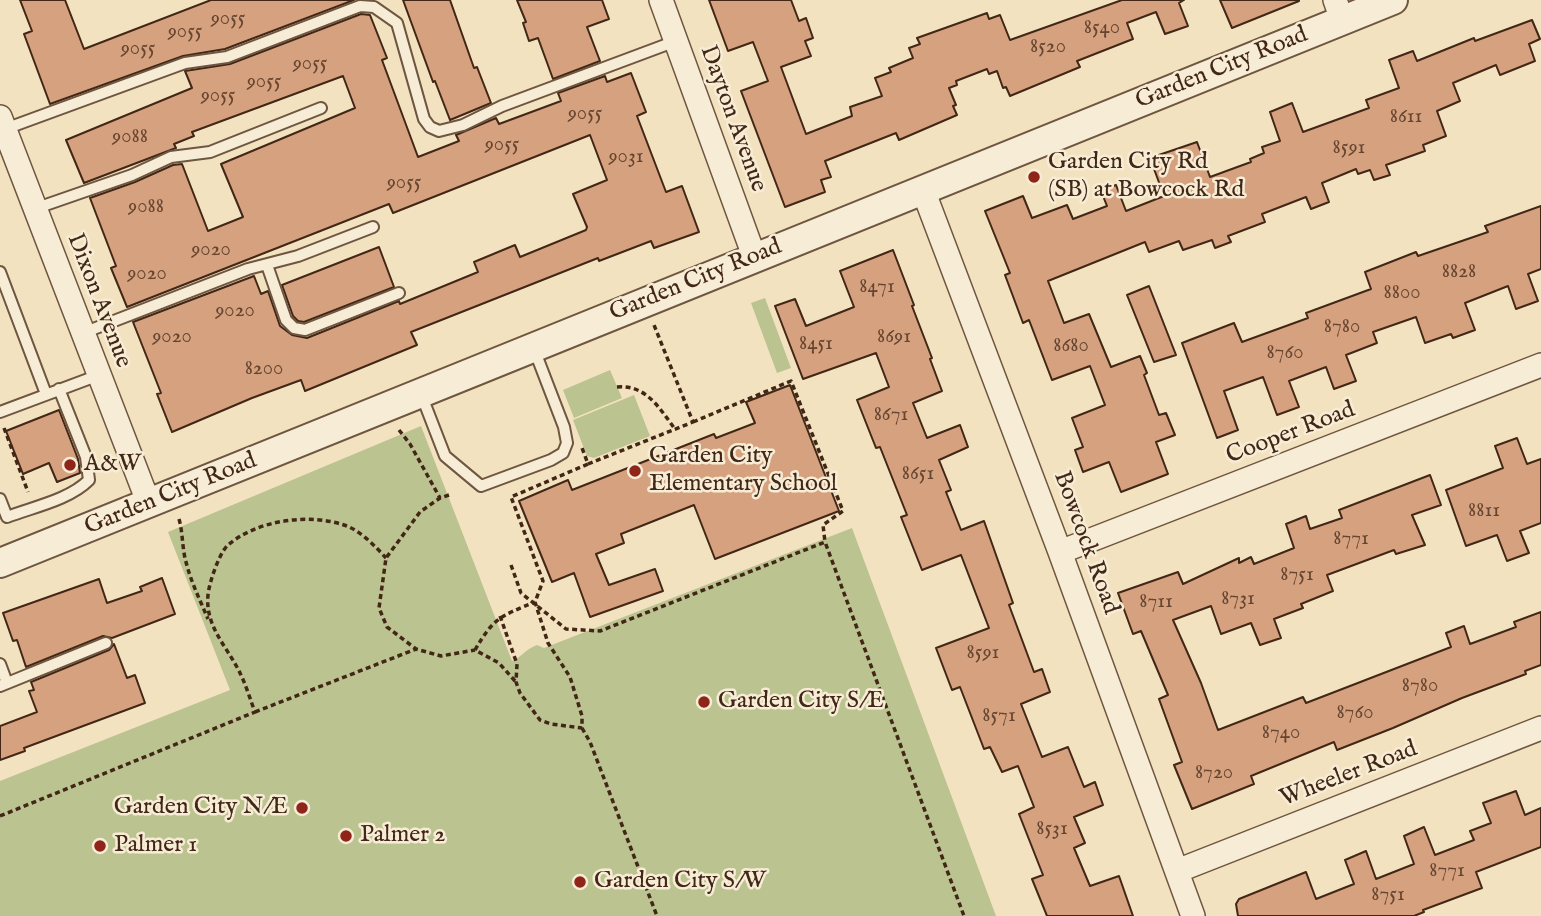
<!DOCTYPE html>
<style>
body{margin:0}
canvas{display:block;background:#f3e2bf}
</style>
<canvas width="1541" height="916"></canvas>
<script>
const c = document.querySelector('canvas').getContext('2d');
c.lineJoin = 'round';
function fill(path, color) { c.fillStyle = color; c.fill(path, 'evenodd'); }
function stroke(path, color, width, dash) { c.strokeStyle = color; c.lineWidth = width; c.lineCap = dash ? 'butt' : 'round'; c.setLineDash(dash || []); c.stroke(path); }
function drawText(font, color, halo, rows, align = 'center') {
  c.font = font + ' "IM FELL English",serif'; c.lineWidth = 5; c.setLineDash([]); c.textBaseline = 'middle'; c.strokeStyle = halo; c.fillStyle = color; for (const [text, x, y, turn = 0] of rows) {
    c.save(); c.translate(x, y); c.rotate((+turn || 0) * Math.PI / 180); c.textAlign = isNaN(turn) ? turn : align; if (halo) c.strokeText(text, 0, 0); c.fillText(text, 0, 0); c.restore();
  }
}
fill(new Path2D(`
 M765,298L791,368L777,373L751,303Z
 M610,370L622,398L574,418L563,390Z
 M634,395L650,436L594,458L587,456L573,420Z
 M421,426L512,661C522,657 524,650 537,645L544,648L852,528L996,916H0V781L230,690L168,532Z`), '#bbc391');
const building = new Path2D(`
 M20,0H65L84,49L211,0H354L225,49L183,56L50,104L24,34L32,31Z
 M403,0H450L474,68L477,67L491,103L450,120L435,81L433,82Z
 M517,0H602L609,19L587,27L600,61L553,79L538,38L529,41L523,23L526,22Z
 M709,0H791L799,21L806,18L813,38L805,41L811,56L781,67L806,134L852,116L850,107L882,96L875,78L891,72L889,68L913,58L909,48L920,44L917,38L987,13L989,19L1000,15L1010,40L1122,0H1184L1179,3L1188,26L1165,34L1156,12L1127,23L1133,39L1077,61L1080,67L1010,96L1006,87L1003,88L997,71L989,74L987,69L956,81L957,85L949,88L956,105L953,106L957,115L899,140L896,133L825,161L831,177L821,180L825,192L785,207L741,91L768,81L753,42L728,51Z
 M1220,0H1299V1L1232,28Z
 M361,14L370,15L387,58L382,60L418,157L459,141L456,135L496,118L499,124L561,101L558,93L605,76L607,82L631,73L646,112L637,116L666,192L682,186L699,232L654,248L651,241L599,261L598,258L411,332L417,345L305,391L301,380L252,398L172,432L157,394L161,393L133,322L254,276L261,294L268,291L280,326L292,335L307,338L399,301L400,304L478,272L474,262L515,245L520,257L586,230L587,227L573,194L607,180L590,135L393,213L389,204L127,307L111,268L116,266L90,198L135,182L173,165L182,164L208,231L243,217L221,164L355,108L343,76L192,132L194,136L174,144L176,148L84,183L66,140L192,88L185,71L230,64Z
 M1532,20L1540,39L1529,44L1535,61L1500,75L1496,65L1453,83L1460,101L1437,111L1446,136L1423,145L1425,151L1386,165L1390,175L1374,180L1370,170L1358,174L1356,169L1322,183L1329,202L1311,209L1306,197L1262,214L1265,222L1228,236L1231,242L1215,248L1212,240L1183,250L1179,241L1149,252L1145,242L1048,281L1064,323L1089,314L1111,367L1140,356L1147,373L1144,375L1159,415L1166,413L1175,435L1156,442L1168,474L1121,492L1109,462L1083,472L1075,450L1083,447L1072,418L1105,405L1090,366L1052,380L1029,320L1023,323L1005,275L1010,273L985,211L1023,196L1032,218L1067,205L1073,219L1107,206L1101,191L1116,185L1126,211L1164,196L1150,158L1197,142L1210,177L1251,162L1250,159L1264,153L1262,147L1280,141L1270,112L1292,103L1303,132L1369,108L1366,100L1399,88L1389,60L1413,51L1417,61L1474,38L1475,41Z
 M1541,206V269L1528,274L1538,301L1516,309L1508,286L1465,303L1475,330L1453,338L1451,334L1425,343L1416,317L1373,332L1377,343L1346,355L1356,381L1334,389L1326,367L1289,381L1299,407L1277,415L1263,377L1224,391L1238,430L1217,438L1182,343L1234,323L1242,342L1308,318L1306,313L1371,289L1365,272L1416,252L1418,256L1488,232L1485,226Z
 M379,247L394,287L304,322L298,321L293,316L282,285Z
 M893,250L914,305L912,306L932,358L930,359L942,391L913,403L927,438L960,425L968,447L939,460L951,490L946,492L961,530L984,521L1013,603L1009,605L1034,672L1042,669L1050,692L1021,704L1042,757L1068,747L1084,787L1095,782L1103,805L1074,817L1085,843L1074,848L1090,886L1119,876L1133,916H1047L1032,879L1043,875L1019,814L1034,807L1018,766L1002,772L990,747L984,749L960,687L952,690L936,648L989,628L961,555L922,570L901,517L907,515L880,447L876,448L857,400L889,387L876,353L803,379L775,306L795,299L806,326L854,307L840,271Z
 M1149,286L1176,355L1154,362L1127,295Z
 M790,385L839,511L715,559L694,505L621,534L624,543L596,554L609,585L655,569L663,591L590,617L574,573L552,582L519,501L568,480L572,490L714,434L716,438L755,423L746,402Z
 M59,410L78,459L80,473L57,482L49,463L23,474L6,431Z
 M1517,438L1527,464L1541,459V523L1520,531L1529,553L1507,561L1497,535L1466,546L1446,490L1503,468L1495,446Z
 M1430,475L1441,505L1412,515L1425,545L1396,554L1394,550L1327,575L1333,591L1301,604L1303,608L1274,619L1281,638L1260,645L1251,623L1221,634L1211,606L1173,620L1201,683L1218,730L1303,697L1306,703L1451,647L1446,633L1464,626L1470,644L1516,627L1514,622L1541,612V665L1525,671L1526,674L1462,698L1393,728L1337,750L1334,742L1251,776L1254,784L1192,809L1174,765L1182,762L1159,699L1168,695L1141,631L1133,634L1118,593L1178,572L1183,584L1239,558V563L1251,557L1254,564L1294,548L1286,524L1306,516L1310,529L1342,518L1339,510Z
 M162,578L175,614L112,638L103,636L26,667L17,640L13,641L3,613L99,579L107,603L142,591L140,587Z
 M114,644L127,678L135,675L145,703L24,748L25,751L0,760V726L37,712L29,691L34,690L31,682L109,650Z
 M1516,791L1525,815L1541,808V847L1476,872L1482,888L1423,910L1424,912L1414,916H1238L1236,904L1239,899L1306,872L1316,899L1354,884L1345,860L1366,851L1376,879L1414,864L1404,836L1424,827L1435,855L1474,840L1470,831L1491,823L1483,803Z`);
fill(building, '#d6a17f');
stroke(building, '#422717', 2);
const service = new Path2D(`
 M5,129L185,63L227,57L360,6L374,7L397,23L424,119L430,127L439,131L463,125L502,106L676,41
 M34,209L132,175L171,157L210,152L321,108
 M267,265L286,320L294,328L305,330L399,293
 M0,272L46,394
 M83,333L248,269L298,256L373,227
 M421,394L445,456L481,486L551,460L563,453L567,443L564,427L534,349
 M0,412L99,375
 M0,499L7,517C33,507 69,500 89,480L86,457L59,389
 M0,664L7,683
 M0,686L106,643`);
const minor = new Path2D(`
 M661,0L754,256
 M1335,0L1342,20
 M0,117L149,504
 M923,190L1060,552L1193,916
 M1060,552L1541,365
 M1177,871L1541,728`);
const tertiary = new Path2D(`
 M0,563C465,377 928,185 1393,0`);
stroke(service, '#6e5641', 14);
stroke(minor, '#6e5641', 26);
stroke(tertiary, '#6e5641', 32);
stroke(new Path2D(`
 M617,387C646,384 660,409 675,429
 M693,422L791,381L843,511L823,525L825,542
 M4,428L28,492
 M399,430L410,444L440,498
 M588,464L693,422L654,325
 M449,495L440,498L420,512L386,558L379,608L387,627L416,649L441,656L475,650
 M179,519C183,533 182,548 186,562C191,582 200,600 208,619
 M511,565L521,593L566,629L600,631L825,542L964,916
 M500,616L517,664L516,682L520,693L540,720L551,724L582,728V716L570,677L548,643L535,602L543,581L511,497L588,464L582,448
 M515,681L499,663L475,650C494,617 501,616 535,602
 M255,712L416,649
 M582,728L590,742L657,916
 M0,816L255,712C250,699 246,685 240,673C227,646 205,627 208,595C209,583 219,554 227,546C256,520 308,513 344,525C360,530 375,546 386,558`), '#422717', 3.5, [5, 3.5]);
stroke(service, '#f7ecd5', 10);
stroke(minor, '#f7ecd5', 23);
stroke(tertiary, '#f7ecd5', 28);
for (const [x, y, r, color] of [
 [1034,177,7,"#8f2418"],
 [70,465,7,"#8f2418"],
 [635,471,7,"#8f2418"],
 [704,702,7,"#8f2418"],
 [302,808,7,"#8f2418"],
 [346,836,7,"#8f2418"],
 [100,846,7,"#8f2418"],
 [580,882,7,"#8f2418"]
]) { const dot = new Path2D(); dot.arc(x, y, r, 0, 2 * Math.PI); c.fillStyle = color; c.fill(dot); stroke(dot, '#f7ecd5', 2.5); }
drawText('21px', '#674631', null, [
 ["9055",228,20],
 ["8540",1102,29],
 ["9055",185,33],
 ["8520",1048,48],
 ["9055",138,50],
 ["9055",310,65],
 ["9055",264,83],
 ["9055",218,97],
 ["9055",585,115],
 ["8611",1406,118],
 ["9088",130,138],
 ["9055",502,146],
 ["8591",1349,149],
 ["9031",626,158],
 ["9055",404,184],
 ["9088",146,208],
 ["9020",211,251],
 ["8828",1459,273],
 ["9020",147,275],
 ["8471",877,288],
 ["8800",1402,294],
 ["9020",235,312],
 ["8780",1342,328],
 ["9020",172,338],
 ["8691",894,338],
 ["8451",816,345],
 ["8680",1071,347],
 ["8760",1285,354],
 ["8200",264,370],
 ["8671",891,416],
 ["8651",918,475],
 ["8811",1484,512],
 ["8771",1351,540],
 ["8751",1297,576],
 ["8731",1238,600],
 ["8711",1156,603],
 ["8591",983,654],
 ["8780",1420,687],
 ["8760",1355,714],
 ["8571",999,717],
 ["8740",1281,734],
 ["8720",1214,774],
 ["8531",1052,830],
 ["8771",1447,872],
 ["8751",1388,896]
]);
drawText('24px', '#422717', '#f7ecd5', [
 ["Garden City Road",1222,69,-22],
 ["Dayton Avenue",732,119,70],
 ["Garden City Road",696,281,-22],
 ["Dixon Avenue",98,301,69],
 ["Cooper Road",1291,434,-21],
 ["Garden City Road",171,495,-22],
 ["Bowcock Road",1085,543,70],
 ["Wheeler Road",1349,775,-21]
]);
drawText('24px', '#422717', '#f7ecd5', [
 ["Garden City Rd",1048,163],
 ["(SB) at Bowcock Rd",1048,191],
 ["Garden City",649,457],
 ["Elementary School",649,485],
 ["A&W",84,465],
 ["Garden City S/E",718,702],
 ["Garden City N/E",288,808,"right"],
 ["Palmer 2",360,836],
 ["Palmer 1",114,846],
 ["Garden City S/W",594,882]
], 'left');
</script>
